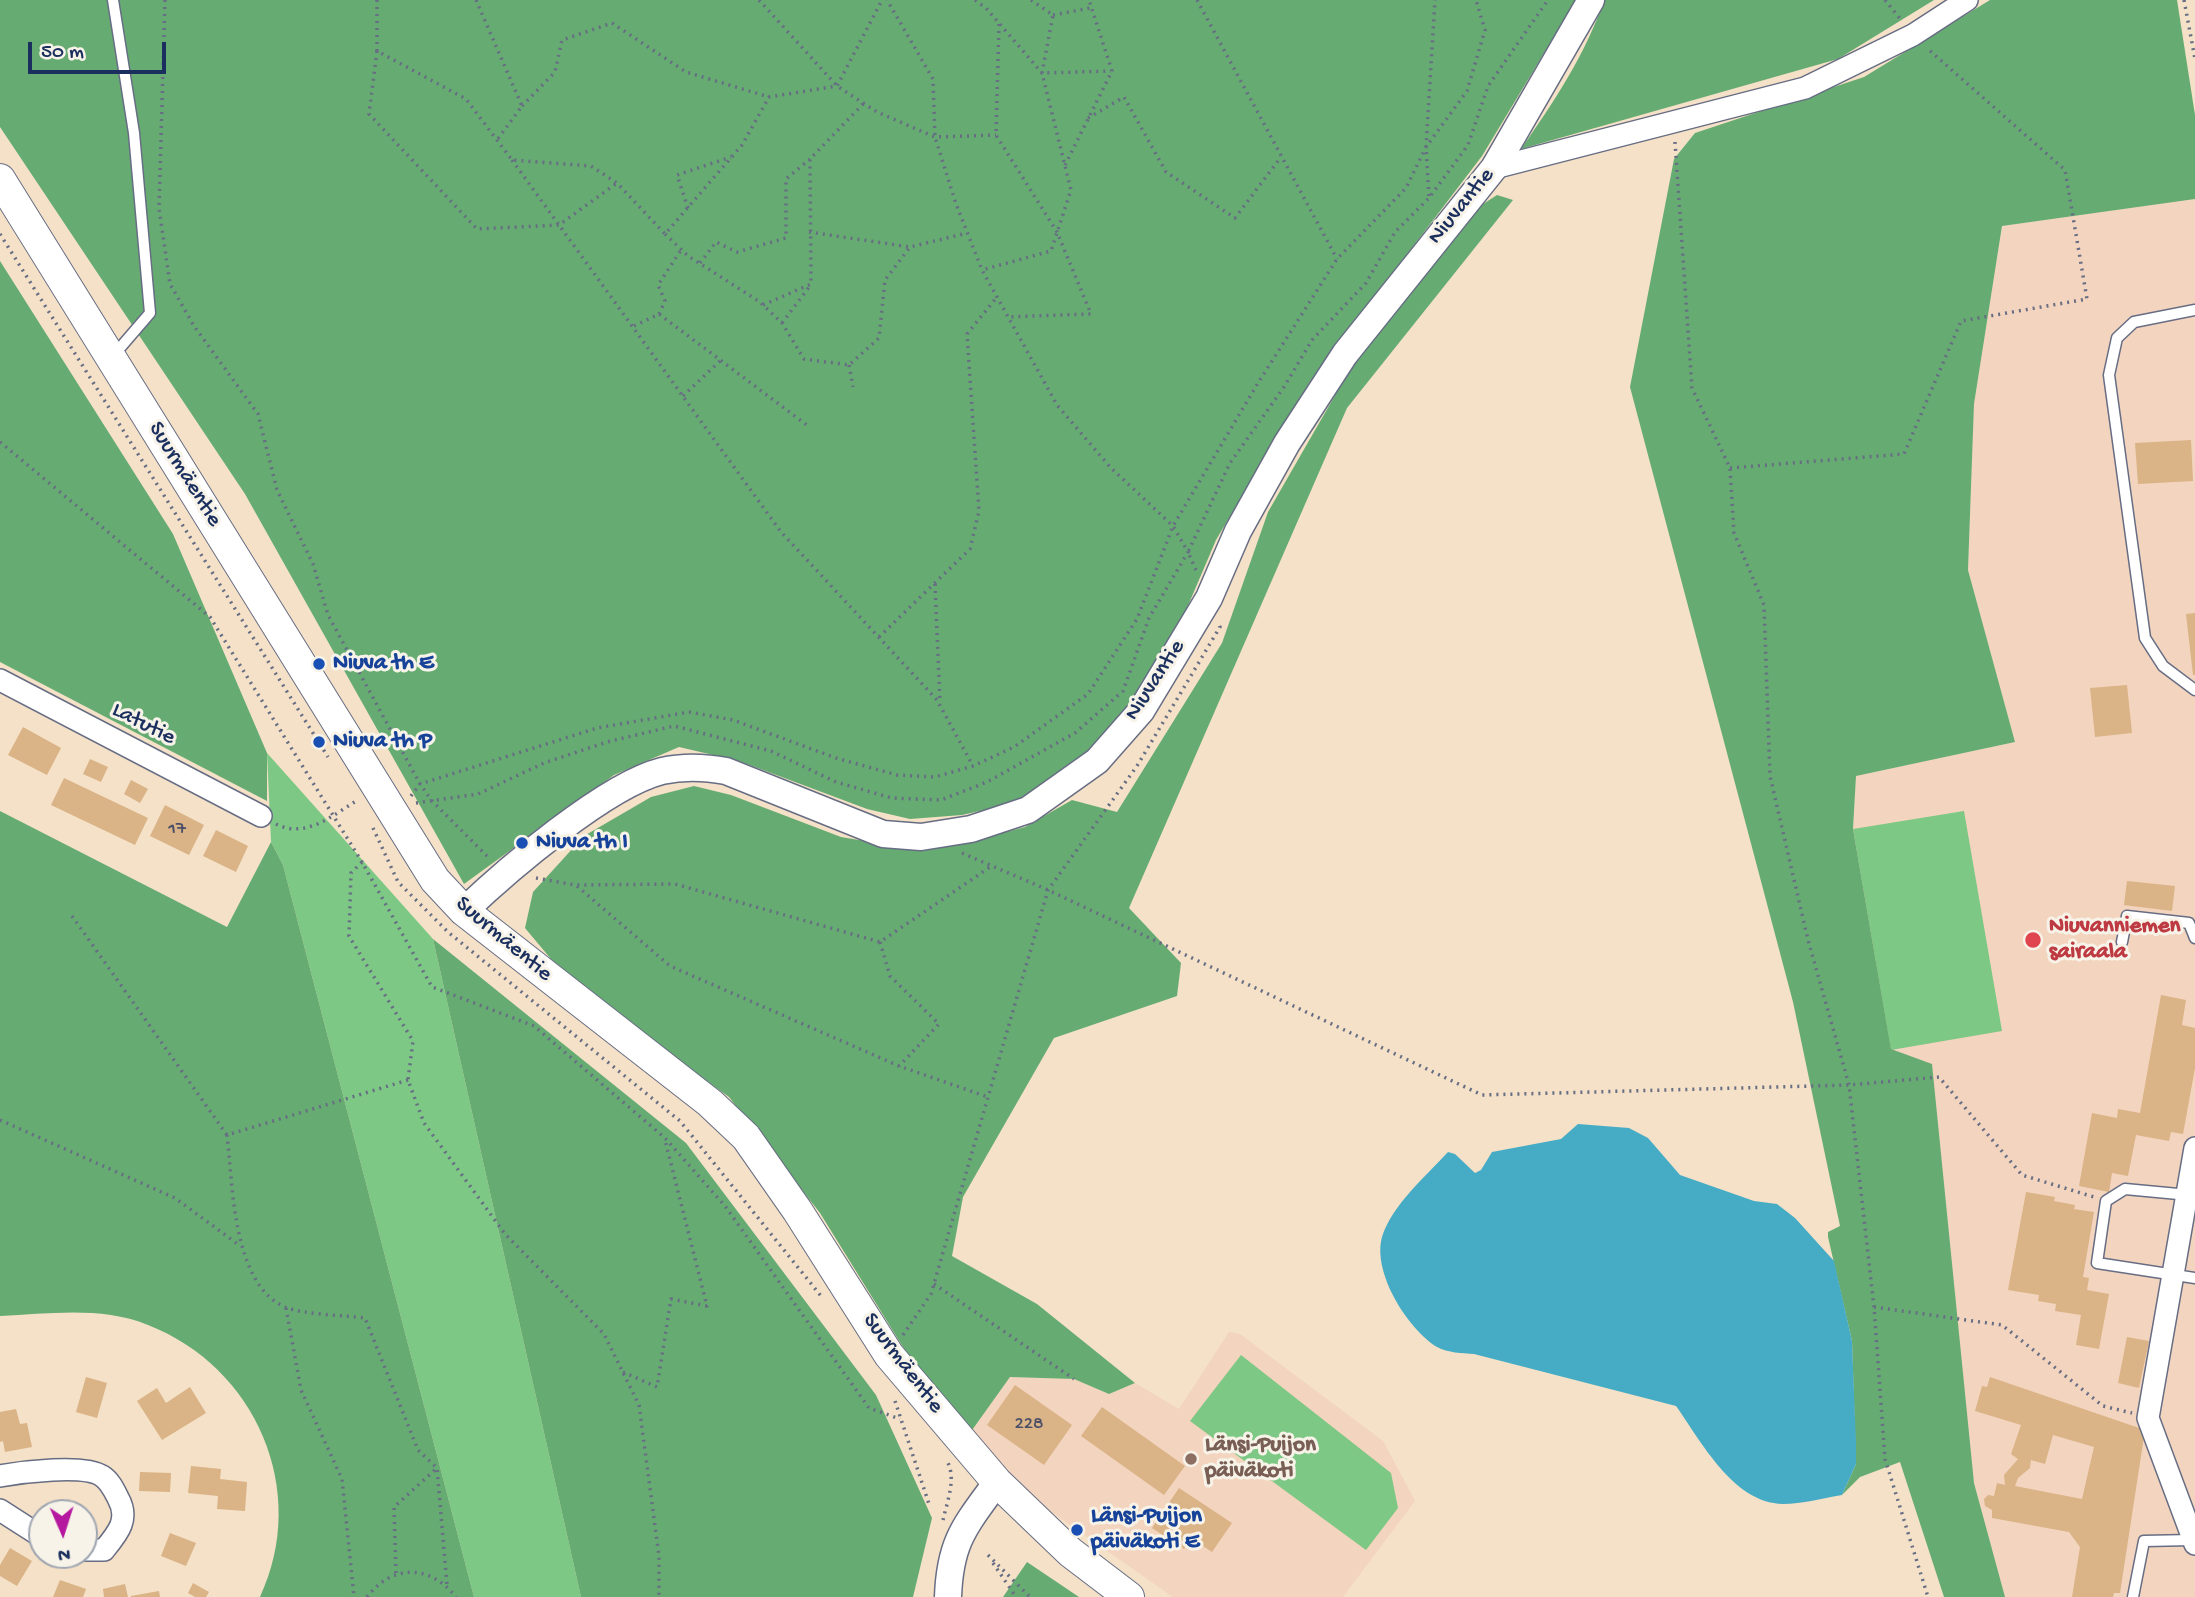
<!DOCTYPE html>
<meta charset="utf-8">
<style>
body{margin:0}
#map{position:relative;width:2195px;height:1597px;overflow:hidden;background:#f4e1c7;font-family:"Gochi Hand",sans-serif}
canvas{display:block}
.north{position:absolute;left:28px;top:1499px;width:70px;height:70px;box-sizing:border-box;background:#f7f3e8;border:2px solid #9fa5b1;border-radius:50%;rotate:177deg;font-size:19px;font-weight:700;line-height:28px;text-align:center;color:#1b2f5e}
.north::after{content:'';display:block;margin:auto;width:24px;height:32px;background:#b5179e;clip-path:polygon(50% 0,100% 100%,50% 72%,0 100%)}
.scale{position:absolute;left:28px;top:42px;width:138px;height:32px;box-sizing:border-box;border:4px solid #1b2f5e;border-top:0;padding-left:9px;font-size:21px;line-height:24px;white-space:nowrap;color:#1b2f5e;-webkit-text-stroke:5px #f7f3e8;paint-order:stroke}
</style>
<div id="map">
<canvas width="2195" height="1597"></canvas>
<div class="north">N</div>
<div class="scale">50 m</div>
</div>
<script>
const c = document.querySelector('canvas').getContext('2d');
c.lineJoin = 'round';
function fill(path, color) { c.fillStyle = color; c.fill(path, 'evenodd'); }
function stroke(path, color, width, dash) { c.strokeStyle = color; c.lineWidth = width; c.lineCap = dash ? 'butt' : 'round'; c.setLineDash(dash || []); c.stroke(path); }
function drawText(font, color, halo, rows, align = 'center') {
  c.font = font + ' "Gochi Hand",sans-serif'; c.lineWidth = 6; c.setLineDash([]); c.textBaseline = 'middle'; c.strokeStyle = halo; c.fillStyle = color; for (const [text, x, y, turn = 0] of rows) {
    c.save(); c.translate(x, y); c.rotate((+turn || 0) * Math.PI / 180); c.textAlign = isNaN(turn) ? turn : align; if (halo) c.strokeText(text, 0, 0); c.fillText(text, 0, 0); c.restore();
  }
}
fill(new Path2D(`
 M2195,199V1597H2005L1974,1483L1891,1050L1853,829L1856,776L2015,742L1968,570L1974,404L2002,226Z
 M1229,1332L1240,1334L1383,1441L1415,1501L1343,1597H1173L1003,1478L970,1433L1010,1377L1074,1379L1109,1394L1135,1383L1179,1409Z`), '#f3d4be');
fill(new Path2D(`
 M267,753L433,939L581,1597H474L283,865L271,842Z
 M1964,811L2002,1031L1891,1050L1853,829Z
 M1241,1355L1391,1473L1398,1508L1366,1550L1190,1421Z`), '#7dc885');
fill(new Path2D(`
 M0,0H1576L1482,156L1309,383L1216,540L1184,615L1144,686L1104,739L1061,776L1011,804L962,815L910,819L867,809L739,761L679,747L614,775L464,884L245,494L0,127Z
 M1604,0H1934L1838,59L1521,149C1553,103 1586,54 1604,0Z
 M1990,0H2177L2195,115V199L2002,226L1974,404L1968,570L2015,742L1856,776L1853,829L1891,1049L1932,1064L1974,1483L2005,1597H1944L1900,1462L1860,1477L1842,1495L1856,1464L1852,1341L1828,1237V1232L1840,1226L1793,1002L1630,387L1674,159L1695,133L1864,77Z
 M1497,195L1513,200L1347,408L1129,908L1181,963L1177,996L1054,1038L963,1197L952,1256L1037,1304L1135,1383L1109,1394L1074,1379L1010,1377L970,1433L911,1360L820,1213L729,1097L621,1019L551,959L525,928L533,892L584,836L651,797L694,786L731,795L841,837L907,848L976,840L1025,827L1072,800L1117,812L1222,643L1268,512L1349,371L1480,206Z
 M0,261L173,534L267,753V801L0,662Z
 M0,811L227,927L271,842L283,865L474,1597H260C310,1491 256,1367 148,1325C101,1306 49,1314 0,1316Z
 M433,939L686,1143L876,1395L932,1518L913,1597H581Z
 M1027,1562L1079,1597H1003Z`), '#66ac72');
fill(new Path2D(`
 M1578,1124L1629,1128L1648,1138L1680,1175L1754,1201L1777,1204L1795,1218L1834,1261L1852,1341L1856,1444V1464L1842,1495C1823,1498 1802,1504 1783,1504C1733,1503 1701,1441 1676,1406L1474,1354C1462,1353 1448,1353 1437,1347C1408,1329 1372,1273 1382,1237C1392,1205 1426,1176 1448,1152L1455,1154L1475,1173L1481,1170L1492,1152L1561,1139Z`), '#46acc6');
fill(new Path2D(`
 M2191,440L2193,481L2138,484L2135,443Z
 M2195,613V675H2193L2186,614Z
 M2127,685L2132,733L2095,737L2090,688Z
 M23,727L61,748L47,775L8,755Z
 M90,759L108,767L101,782L83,774Z
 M64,778L148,818L135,845L51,805Z
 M131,780L148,789L140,803L124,794Z
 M165,805L204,825L189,855L150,836Z
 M216,830L248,846L236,872L203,856Z
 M2127,881L2175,886L2172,911L2124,905Z
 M2161,995L2186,1000L2182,1025L2195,1028V1068L2183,1134L2171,1132L2169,1141L2136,1135L2128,1176L2112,1173L2109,1192L2079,1186L2092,1113L2117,1118L2118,1109L2140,1113Z
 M2026,1192L2055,1197L2054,1201L2075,1205L2074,1209L2094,1212L2083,1277L2089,1278L2087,1290L2109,1294L2099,1349L2076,1345L2081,1315L2055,1311L2056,1304L2038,1301L2039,1295L2008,1290Z
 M2127,1337L2149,1341L2139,1388L2118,1383Z
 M86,1377L107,1383L97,1418L76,1412Z
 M1990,1377L2145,1430L2120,1593H2114L2113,1597H2072L2080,1547L2069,1532L1992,1518V1510L1985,1506L1984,1499L1988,1495L1994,1496L1997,1483L2005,1485L2004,1475L2018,1459L2011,1454L2021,1425L1975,1411L1982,1386L1987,1387ZM2053,1435L2094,1447L2082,1499L2015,1486L2018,1478L2030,1468L2031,1460L2045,1464Z
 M1015,1385L1072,1425L1044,1465L987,1425Z
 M190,1387L206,1413L162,1440L137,1401L157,1388L166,1403Z
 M1102,1407L1185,1466L1164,1495L1081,1436Z
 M16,1409L20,1424L27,1423L32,1447L5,1452L3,1441L0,1442V1412Z
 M191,1466L221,1469L220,1479L247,1482L245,1511L217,1509L218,1496L188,1493Z
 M140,1472L171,1473L170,1492L139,1491Z
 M1179,1488L1232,1523L1212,1552L1191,1538L1184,1549L1152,1528Z
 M170,1533L196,1543L186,1566L161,1556Z
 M10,1548L32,1561L17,1586L0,1576V1565Z
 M60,1580L86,1589L83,1597H53Z
 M193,1583L209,1592L206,1597H195L188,1593Z
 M125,1584L128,1597H104L103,1589Z
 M159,1591L160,1597H131V1596Z`), '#dab386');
const service = new Path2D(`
 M113,0L134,133L150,313L113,356
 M2195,310L2134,322L2117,338L2109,375L2145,638L2163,666L2195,690
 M2122,942L2127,916L2189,923L2195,938
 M2189,1195L2125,1189L2106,1201L2097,1263L2195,1278
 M2133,1597L2144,1541L2192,1540`);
const minor = new Path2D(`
 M1494,168L1805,88L1913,35L1967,0
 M0,680L261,816
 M2195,1148L2148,1418L2195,1544
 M0,1476C22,1472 84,1464 102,1476C110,1481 114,1490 118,1498C130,1519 118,1533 104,1550H84
 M0,1510L42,1537`);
const tertiary = new Path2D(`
 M464,911C507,870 606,785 662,771C684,766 705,767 726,771L883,834L921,837L971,829L1028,810L1097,761L1141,711L1209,598L1238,531L1287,443L1345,354L1494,168L1591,0
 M948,1597C950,1541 965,1526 997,1482`);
const secondary = new Path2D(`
 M0,179L435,880L464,911L710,1103L746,1137L797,1210L889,1355L997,1482L1070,1552L1129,1597`);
stroke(service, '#676d83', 13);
stroke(minor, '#676d83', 24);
stroke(tertiary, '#676d83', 29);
stroke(secondary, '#676d83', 32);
stroke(new Path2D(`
 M165,0L159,208L170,284L194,326L258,414L277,490L313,564L328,615L420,784L432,801L489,858
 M377,0V51L466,99L512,160L591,166L617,183L665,234L742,145L769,97L837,86L882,0
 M476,0L522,106L497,140
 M759,0L837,86L877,112L935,137L996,135
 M975,0L986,8L1042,73L1071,190L1051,251L982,270
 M1031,0L1053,15L1042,73L1111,71
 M1197,0L1337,259
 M1885,0L1901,20
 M2184,0L2195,59
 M1053,15L1090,8
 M999,24L996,135L1057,232L1091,314L1008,317
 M377,51L369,114L477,229L559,225L617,183
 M522,106L555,72L562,40L612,23L686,72L769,97
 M1088,118L1124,97L1166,172L1235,218L1281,157
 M1675,142L1692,388L1730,468L1734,533L1764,605L1770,776L1808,940L1849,1085L1874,1307L1885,1459L1928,1597
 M512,160L781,532L937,700L973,766
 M1065,165L1112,71L1089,0
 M1429,196L1426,147L1435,0
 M688,208L677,175L731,157
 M809,232L910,247
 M0,234L328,757
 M665,234L688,256L760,302L782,323L804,359L849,365L879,338L885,280L910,247L967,233
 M700,263L716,242L737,252L786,238V179L810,159
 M763,305L811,284L810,159L864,103
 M659,314L665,301L658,285L681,250
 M782,323L810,286
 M634,326L659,314L808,426
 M849,365L853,387
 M683,396L721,360
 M0,442L210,617L362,862L432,987L534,1026L665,1138L725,1206L869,1408L900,1419
 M1730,468L1904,454L1961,321L2087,299L2065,170L1928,49
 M1196,570L1188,552L1230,463L1284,387L1312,340L1366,283L1395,232L1429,198L1468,145L1488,86L1548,0
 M935,584L940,702
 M879,637L970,549L979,511L967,334L997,297
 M411,796L420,784L597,728L689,712L733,720L836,758L897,775L935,777L973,766L1014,747L1088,694L1137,619L1173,526L1258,383L1337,259L1406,188L1426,147L1467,91L1485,30L1476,0
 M416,803L478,794L544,763L607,742L674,726L771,751L836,782L892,798L941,800L987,782L1075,733L1123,691L1149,618L1188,552L1173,526L1110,467L1057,405L982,270L956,204L935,137L933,79L887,0
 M276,824C305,839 332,816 356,801
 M373,828L398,882L448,932L680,1121L821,1296
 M962,853L1048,890L1482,1095L1849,1085L1939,1077L2022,1175L2094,1197
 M362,862L351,873L349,936L413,1041L408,1080L424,1123L505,1234L604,1334L639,1405L659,1556V1597
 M536,878L575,885L675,884L880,942L993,865
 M577,886L670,966L899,1066L988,1097
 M72,916L227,1135
 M880,942L890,976L939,1024L899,1066
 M408,1080L227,1135C233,1184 232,1284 285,1307C304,1315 343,1315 365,1318L418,1450L437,1468L447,1585
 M0,1120L175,1198L239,1245
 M934,1284L1074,1379
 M1874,1307L2002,1325L2103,1406L2132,1413
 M286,1308L301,1390L342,1479L354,1597
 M903,1335L931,1294L1048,890L1137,766L1220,627L1218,622
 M623,1372L657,1387L671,1299L707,1306L665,1140
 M895,1401L929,1504
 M943,1520C947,1502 956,1480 948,1463
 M988,1555L1030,1597
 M993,1563L1016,1597
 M396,1573L394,1507L437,1468
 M367,1597C392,1564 430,1564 456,1597`), '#676d83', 3.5, [2, 5]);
stroke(service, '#fff', 10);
stroke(minor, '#fff', 21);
stroke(tertiary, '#fff', 26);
stroke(secondary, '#fff', 30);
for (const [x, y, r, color] of [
 [319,664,7,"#1a4fb4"],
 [319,742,7,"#1a4fb4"],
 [522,843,7,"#1a4fb4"],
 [2033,940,9,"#e0444e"],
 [1191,1459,7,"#8d6e63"],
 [1077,1530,7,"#1a4fb4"]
]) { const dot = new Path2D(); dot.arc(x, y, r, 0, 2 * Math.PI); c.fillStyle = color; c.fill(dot); stroke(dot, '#f7f3e8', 2.5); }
drawText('19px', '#4b5068', null, [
 ["17",177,830],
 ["228",1029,1425]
]);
drawText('23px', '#1b2f5e', '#f7f3e8', [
 ["Niuvantie",1462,207,-51],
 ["Suurmäentie",184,475,58],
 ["Niuvantie",1156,681,-57],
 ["Latutie",143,725,27],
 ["Suurmäentie",503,940,40],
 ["Suurmäentie",902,1364,53]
]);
drawText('bold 23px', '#164399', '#f7f3e8', [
 ["Niuva th E",333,664],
 ["Niuva th P",333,742],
 ["Niuva th I",536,843],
 ["Länsi-Puijon",1091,1517],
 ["päiväkoti E",1091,1543]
], 'left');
drawText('bold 23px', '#be3a42', '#f7f3e8', [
 ["Niuvanniemen",2049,927],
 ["sairaala",2049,953]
], 'left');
drawText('bold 23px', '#785e54', '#f7f3e8', [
 ["Länsi-Puijon",1205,1446],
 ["päiväkoti",1205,1472]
], 'left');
</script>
